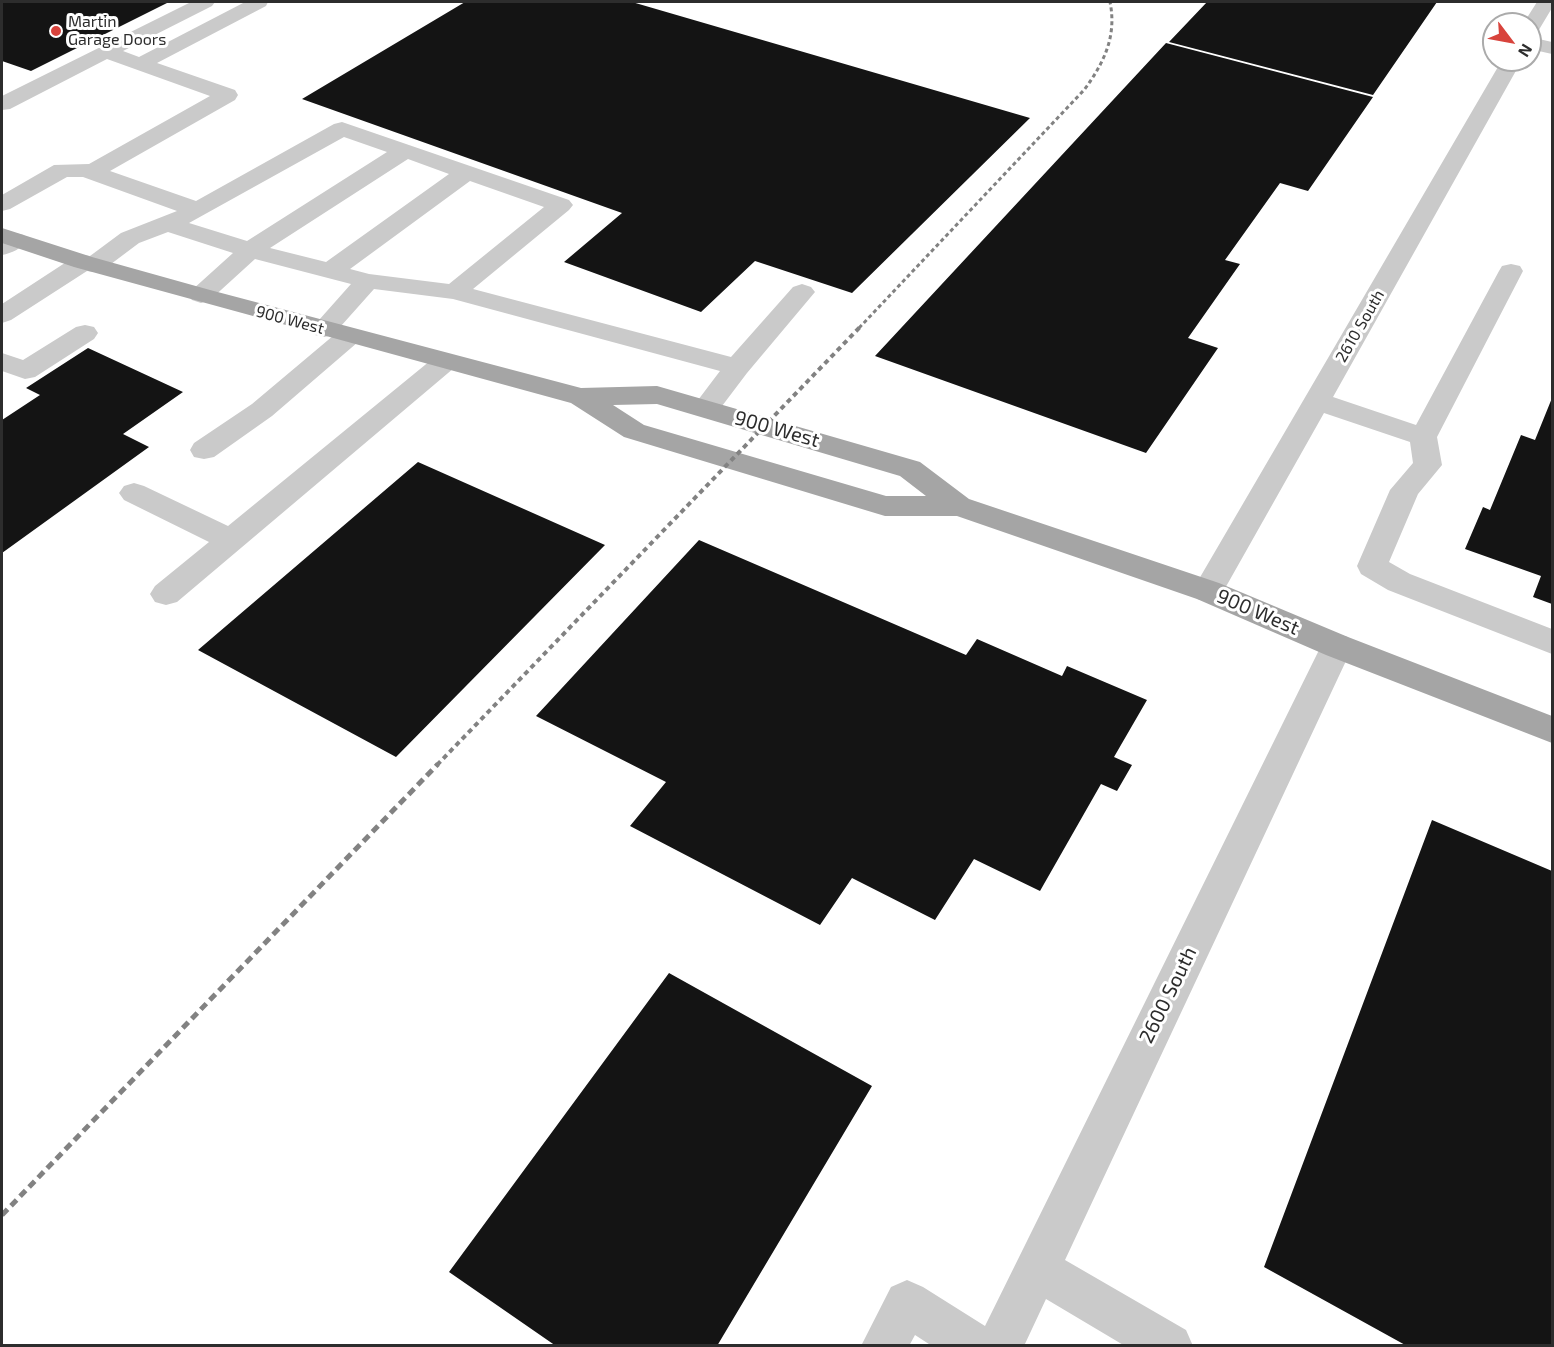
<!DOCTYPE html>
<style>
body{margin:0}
#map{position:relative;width:1554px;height:1347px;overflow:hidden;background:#fff;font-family:"Exo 2",sans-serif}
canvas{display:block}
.frame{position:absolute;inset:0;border:3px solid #2d2d2d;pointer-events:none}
.north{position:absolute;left:1482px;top:12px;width:60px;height:60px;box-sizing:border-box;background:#fff;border:2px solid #ababab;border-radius:50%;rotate:122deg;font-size:16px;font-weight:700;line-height:24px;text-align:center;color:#2d2d2d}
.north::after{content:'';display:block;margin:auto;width:21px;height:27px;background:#d8433c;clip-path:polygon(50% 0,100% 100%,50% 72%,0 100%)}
</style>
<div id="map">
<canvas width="1554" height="1347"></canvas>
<div class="frame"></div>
<div class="north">N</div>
</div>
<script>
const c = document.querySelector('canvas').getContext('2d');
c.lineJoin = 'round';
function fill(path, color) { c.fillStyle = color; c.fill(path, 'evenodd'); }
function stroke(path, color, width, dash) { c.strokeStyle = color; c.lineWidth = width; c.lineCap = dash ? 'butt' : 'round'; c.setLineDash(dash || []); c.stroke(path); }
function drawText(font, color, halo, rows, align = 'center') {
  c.font = font + ' "Exo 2",sans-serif'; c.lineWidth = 6; c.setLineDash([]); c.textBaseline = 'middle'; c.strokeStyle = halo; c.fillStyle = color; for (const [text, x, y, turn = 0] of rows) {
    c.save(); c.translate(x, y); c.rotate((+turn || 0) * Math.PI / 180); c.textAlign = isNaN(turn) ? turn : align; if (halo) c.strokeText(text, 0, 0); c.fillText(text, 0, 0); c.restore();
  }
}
fill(new Path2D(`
 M2,2H169L31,71L2,61Z
 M465,2H632L1030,118L852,293L755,261L701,312L564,262L622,213L302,99Z
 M1207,2H1437L1373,95L1169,42Z
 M1166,43L1373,97L1308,191L1280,183L1225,260L1240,264L1188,338L1218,348L1146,453L875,356Z
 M88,348L183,392L123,434L149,447L2,553V420L40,395L26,388Z
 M1552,398V604L1533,597L1541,576L1465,549L1483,507L1490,510L1521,435L1535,440Z
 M418,462L605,545L396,757L198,650Z
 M699,540L966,655L977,639L1062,676L1067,666L1147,700L1114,757L1132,765L1117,791L1101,784L1040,891L974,859L935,920L852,878L820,925L630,826L666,782L536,716Z
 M1432,820L1552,871V1346H1407L1264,1267Z
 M669,973L872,1086L717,1346H556L449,1272Z`), '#141414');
fill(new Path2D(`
 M191,2H215L212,6L123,51L139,57L245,2H268L266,6L157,63L235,90L238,95L235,100L110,171L196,201L334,124L342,122L569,200L573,205L569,210L473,289L731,357L793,287L802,284L811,287L815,292L747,373L716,414L706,417L696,414L692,408L720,371L453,299L374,289L333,335L324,337L315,335L311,329L351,284L255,259L210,300L201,303L192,300L188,295L192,290L233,253L168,232L139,243L103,270L94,272L87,271L11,320L2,323V304L74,257L83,255L90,256L121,233L177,211L83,177H67L10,209L2,211V195L54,165L89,164L210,96L107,59L10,109L2,110V96ZM344,137L387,152L247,241L189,223ZM408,159L449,174L326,262L270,248ZM470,181L544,207L449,284L369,274L350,269Z
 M1537,2H1552V8L1537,33L1530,35V24H1523Z
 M1530,37L1552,42V54L1530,49Z
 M1502,60H1522L1333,397L1416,425L1499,271L1502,266L1511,264L1520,266L1523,271L1437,437L1442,465L1418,494L1389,562L1410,574L1552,629V654L1388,590L1361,574L1357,566L1390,490L1413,463L1410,442L1324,413L1219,599L1208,602L1197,599L1192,591Z
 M15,233L24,235L27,240C21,249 12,253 2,255V238Z
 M85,325L94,327L98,333L94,339L35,377L25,379L2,371V353L23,360L76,327Z
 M349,328L358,330L362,336L358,342L272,416L214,457L204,459L194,457L190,450L194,443L252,404L340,330Z
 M445,354L454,356L458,362L454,368L177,602L166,605L155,602L150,594L155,586L209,542L124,500L119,493L124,486L134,483L144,486L228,526L436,356Z
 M1337,634L1348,637L1353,646L1065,1260L1186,1330L1193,1346H1125L1046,1299L1024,1346H932L915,1335L909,1346H861L891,1287L907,1280L923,1287L985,1326L1321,646L1326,637Z`), '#cacaca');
fill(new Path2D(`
 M2,228L92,257L210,290L581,388L657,386L920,462L969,499L1219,583L1348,637L1552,716V743L1326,655L1197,599L957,516H885L875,513L624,437L571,403L74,267L2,243ZM657,404L900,476L926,496H886L644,425L613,405Z`), '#a5a5a5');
stroke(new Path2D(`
 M859,328L1084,90C1104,63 1117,36 1110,2`), '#828282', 3, [4, 3]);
stroke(new Path2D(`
 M437,765L860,327`), '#828282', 4, [5, 4]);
stroke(new Path2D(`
 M2,1215L438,764`), '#828282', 5, [8, 5]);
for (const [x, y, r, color] of [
 [56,31,6,"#d8433c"]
]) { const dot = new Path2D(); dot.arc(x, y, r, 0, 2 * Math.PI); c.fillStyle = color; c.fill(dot); stroke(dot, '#fff', 2); }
drawText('16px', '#2d2d2d', '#fff', [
 ["Martin",68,22],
 ["Garage Doors",68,40]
], 'left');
drawText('16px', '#2d2d2d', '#fff', [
 ["900 West",290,320,15],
 ["2610 South",1360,326,-60]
]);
drawText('20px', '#2d2d2d', '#fff', [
 ["900 West",777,429,16],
 ["900 West",1258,612,23],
 ["2600 South",1168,995,-64]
]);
</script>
